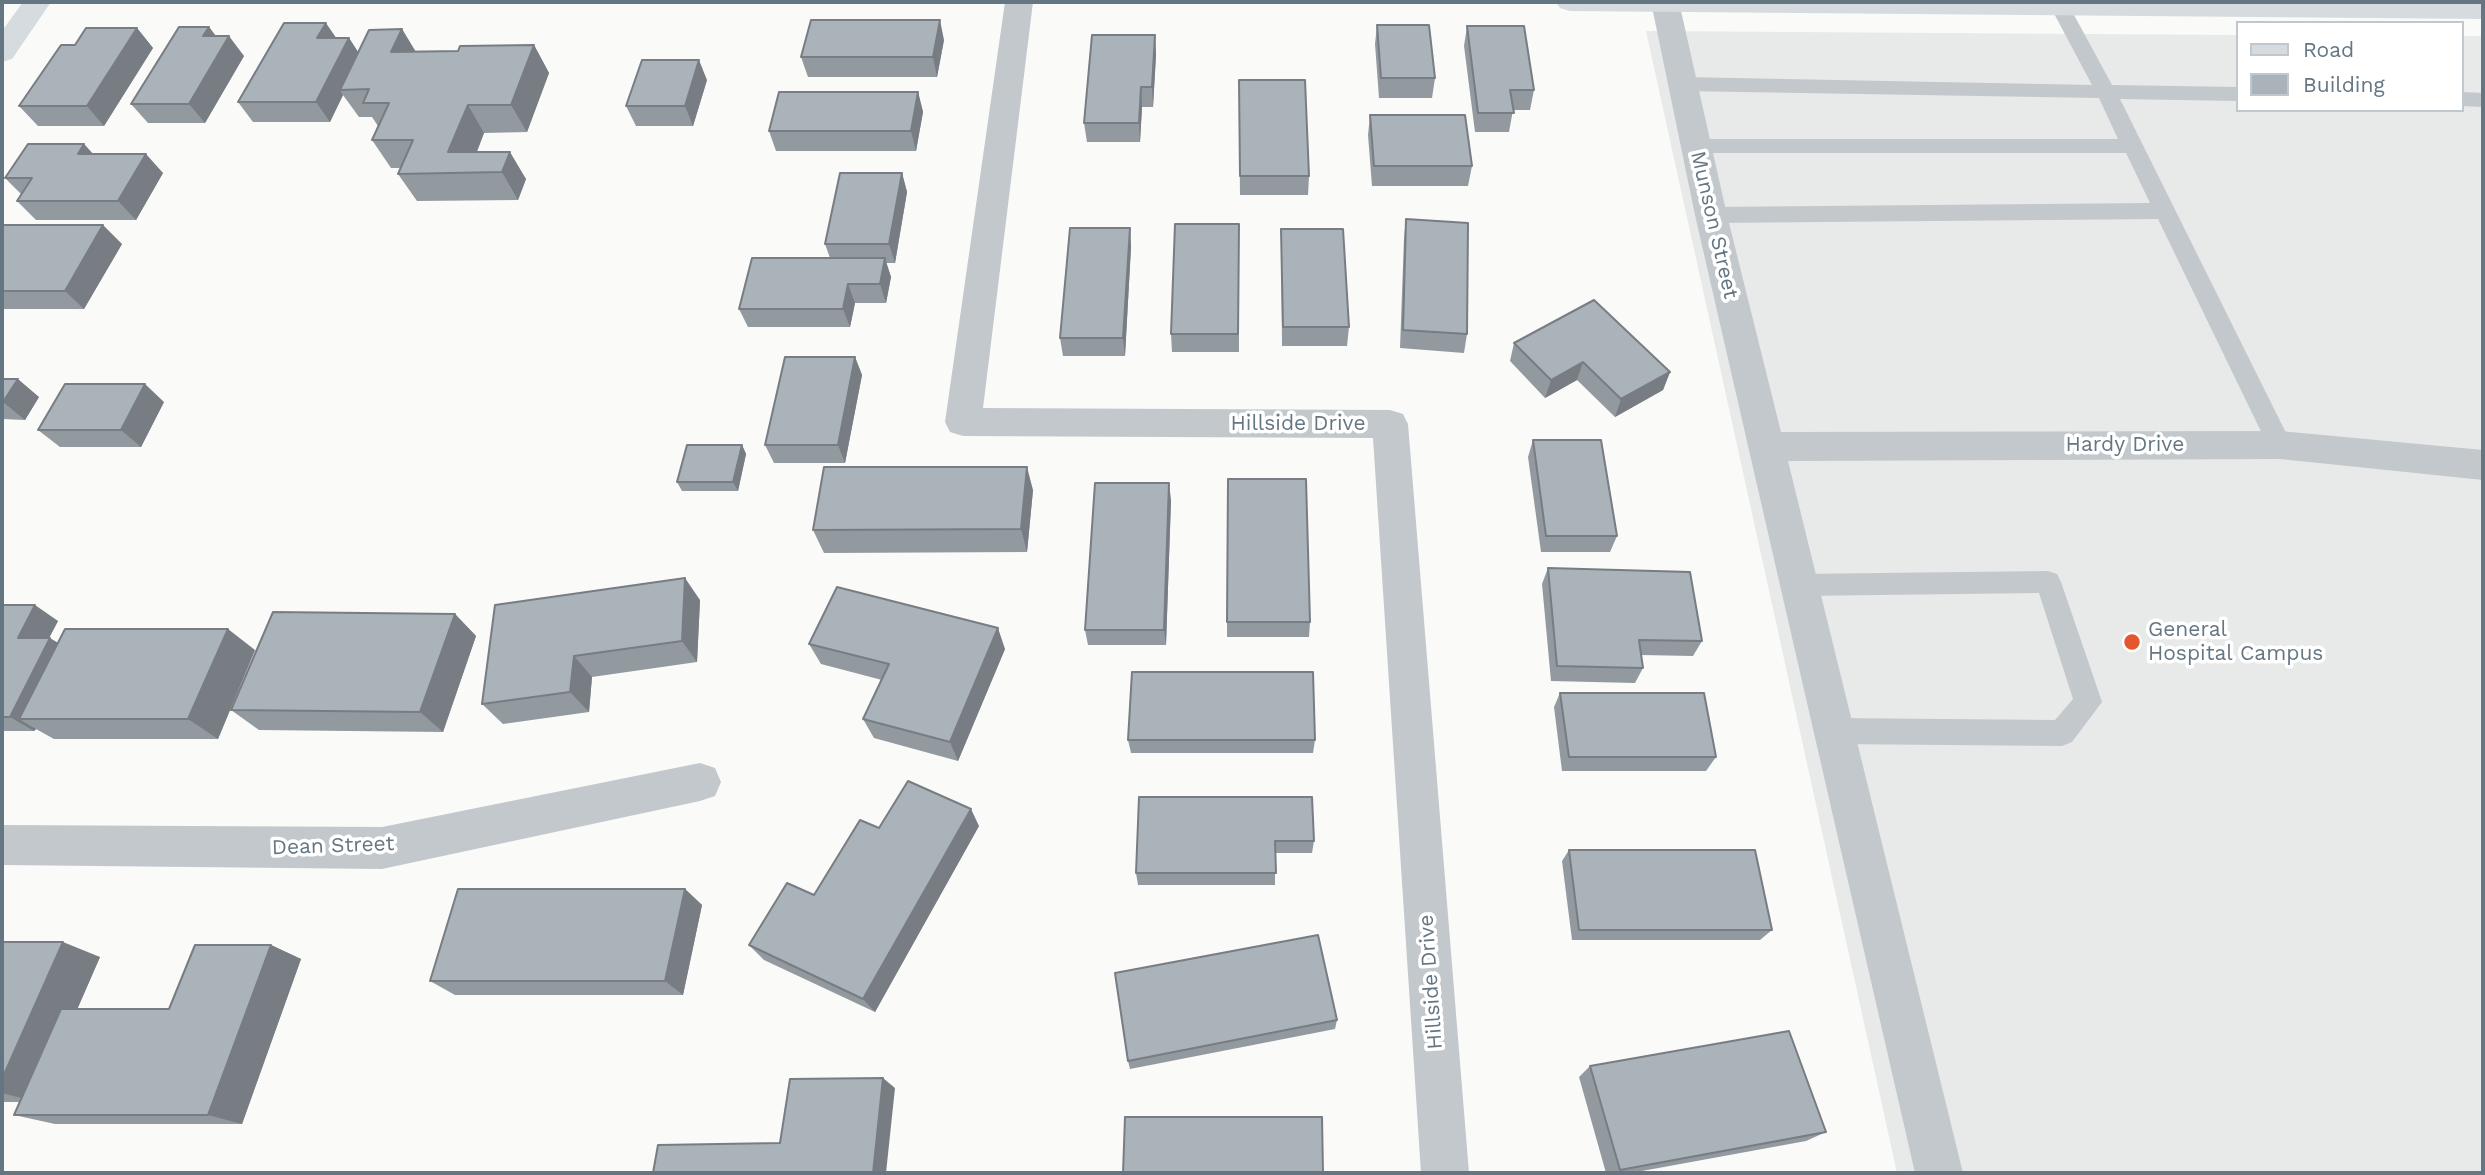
<!DOCTYPE html>
<style>
body{margin:0}
#map{position:relative;width:2485px;height:1175px;overflow:hidden;background:#fafaf8;font-family:"Work Sans",sans-serif}
canvas{display:block}
.frame{position:absolute;inset:0;border:4px solid #657683;pointer-events:none}
.legend{position:absolute;left:2236px;top:21px;width:228px;height:91px;box-sizing:border-box;background:#fff;border:2px solid #c1c8cd;margin:0;padding:9px 12px;list-style:none;font-size:21px;color:#657683}
.legend li{display:flex;align-items:center;gap:14px;height:35px}
.legend b{width:35px;border:2px solid #c1c8cd}
</style>
<div id="map">
<canvas width="2485" height="1175"></canvas>
<div class="frame"></div>
<ul class="legend">
<li><b style="height:9px;background:#d6dbdf"></b>Road</li>
<li><b style="height:19px;background:#aab3b9"></b>Building</li>
</ul>
</div>
<script>
const c = document.querySelector('canvas').getContext('2d');
c.lineJoin = 'round';
function fill(path, color) { c.fillStyle = color; c.fill(path, 'evenodd'); }
function stroke(path, color, width, dash) { c.strokeStyle = color; c.lineWidth = width; c.lineCap = dash ? 'butt' : 'round'; c.setLineDash(dash || []); c.stroke(path); }
function drawText(font, color, halo, rows, align = 'center') {
  c.font = font + ' "Work Sans",sans-serif'; c.lineWidth = 7; c.setLineDash([]); c.textBaseline = 'middle'; c.strokeStyle = halo; c.fillStyle = color; for (const [text, x, y, turn = 0] of rows) {
    c.save(); c.translate(x, y); c.rotate((+turn || 0) * Math.PI / 180); c.textAlign = isNaN(turn) ? turn : align; if (halo) c.strokeText(text, 0, 0); c.fillText(text, 0, 0); c.restore();
  }
}
fill(new Path2D(`
 M1646,31L2238,35V110H2462V36H2483V1173H1897Z`), '#e8e9e9');
fill(new Path2D(`
 M2053,2H2067L2112,85L2238,87V101L2120,99L2292,445L2289,452L2280,455L2271,452L2158,219L1711,223L1703,221L1700,215L1703,209L1711,207L2150,203L2126,153H1695L1688,151L1684,146L1688,141L1695,139H2118L2099,98L1682,91L1675,89L1672,84L1675,79L1682,77L2092,85L2050,6Z
 M2462,92L2483,93V107L2462,106Z
 M2048,571L2057,574L2061,582L2102,702L2072,742L2062,746L1832,744L1822,740L1818,731L1822,722L1832,718L2055,720L2073,699L2039,593L1798,596L1789,593L1785,585L1789,577L1798,574Z`), '#c3c8cc');
fill(new Path2D(`
 M1005,2H1033L983,408L1390,410L1403,414L1408,424L1469,1173H1421L1373,438L963,436L950,432L945,422Z
 M1651,2H1679L1727,215L1781,432L2280,431L2483,450V480L2280,459L1788,461L1963,1173H1915L1695,215Z
 M700,763L715,768L721,782L715,796L700,801L382,869L2,865V825L382,827Z`), '#c3c8cc');
fill(new Path2D(`
 M23,2H51L12,59L2,62V31Z
 M1556,2H2483V19L1570,11L1560,8Z`), '#d6dbdf');
fill(new Path2D(`
 M1377,25L1435,78L1432,98H1379L1375,44Z
 M1467,26L1534,90L1530,110H1513L1509,132H1475L1464,46Z
 M209,27L216,36L244,56L205,123H148L131,104Z
 M137,28L153,48L104,126H38L19,106L75,45Z
 M402,29L415,51H458L534,45L549,73L527,132L484,133L477,152L526,179L518,200L417,201L398,174L401,168H391L372,140L378,126L372,117H359L343,95L330,122H253L238,102L336,38H349L358,52Z
 M1155,35L1156,55L1153,107H1142L1140,142H1087L1084,123Z
 M944,40L937,77H808L801,57Z
 M707,80L693,126H636L626,106Z
 M1239,80L1309,176L1308,195H1240Z
 M918,92L923,112L916,151H776L769,131Z
 M1370,115L1472,166L1468,186H1372L1368,135Z
 M84,144L93,154L163,173L136,220H36L17,201L21,194L5,178Z
 M902,173L907,192L895,263H886L891,277L886,303H855L850,327H748L739,309L830,258L825,244Z
 M1406,219L1467,334L1464,353L1400,348L1404,238Z
 M1239,224V352H1172L1171,334Z
 M2,225L122,244L84,309H2Z
 M1130,228L1131,247L1125,356H1063L1060,338Z
 M1281,229L1349,327L1347,346H1282Z
 M1514,343L1670,372L1663,390L1615,417L1577,380L1545,398L1510,361Z
 M855,357L862,375L845,463H774L765,445Z
 M2,379L39,397L25,420L2,419Z
 M164,402L141,447H60L38,430Z
 M1533,440L1617,536L1610,552H1541L1528,457Z
 M742,445L746,454L738,491H682L677,482Z
 M1033,490L1027,552L824,553L813,530Z
 M1171,500L1166,645H1088L1085,630Z
 M1548,568L1702,641L1693,656L1641,655L1643,668L1635,683L1551,681L1542,584Z
 M700,600L697,662L592,677L589,712L503,724L482,704L495,605Z
 M2,605L58,621L49,638L58,643L255,650L218,739H54L36,729L34,731H2Z
 M455,614L476,636L443,732L259,730L231,710Z
 M1227,622H1310L1309,637H1227Z
 M809,644L1005,649L958,761L874,738L863,719L882,680L821,664Z
 M1560,693L1716,757L1706,771H1562L1554,707Z
 M1128,740H1315L1313,753H1131Z
 M1139,797L1314,841L1312,853H1275V885H1138L1136,873Z
 M979,826L875,1012L764,960L749,945L814,895L879,828Z
 M1569,850L1772,930L1760,940H1572L1562,861Z
 M685,889L702,905L683,995H455L430,981Z
 M2,942L100,957L77,1009H169L271,945L301,959L242,1124H55L14,1115L20,1102H2Z
 M1337,1020L1335,1029L1130,1069L1128,1061Z
 M1590,1066L1826,1132L1806,1141L1631,1173H1606L1579,1077Z`), '#929a9f');
fill(new Path2D(`
 M940,20L944,40L937,77L933,57Z
 M326,23L339,42L317,38Z
 M209,27L223,46L229,36L244,56L205,123L189,104L203,36Z
 M137,28L153,48L104,126L87,106Z
 M402,29L419,57L391,52Z
 M1155,35L1156,55L1153,107L1152,87Z
 M349,38L362,58L340,90L343,95L330,122L316,102Z
 M534,45L549,73L527,132L511,105Z
 M699,60L707,80L693,126L685,106Z
 M1141,87L1142,107L1140,142L1139,123Z
 M918,92L923,112L916,151L911,131Z
 M468,105L484,133L468,173L448,152Z
 M84,144L102,164L78,154Z
 M510,152L526,179L518,200L502,172Z
 M146,154L163,173L136,220L118,201Z
 M902,173L907,192L895,263L889,244Z
 M103,225L122,244L84,309L65,291Z
 M1130,228L1131,247L1125,356L1123,338Z
 M885,258L891,277L886,303L880,284Z
 M848,284L855,303L850,327L843,309Z
 M855,357L862,375L845,463L838,445Z
 M1583,362L1577,380L1545,398L1551,380Z
 M1670,372L1663,390L1615,417L1621,399Z
 M18,379L39,397L25,420L3,402Z
 M145,384L164,402L141,447L121,430Z
 M742,445L746,454L738,491L733,482Z
 M1027,467L1033,490L1027,552L1021,529Z
 M1169,483L1171,500L1166,645L1164,630Z
 M685,578L700,600L697,662L682,641Z
 M35,605L58,621L41,653L18,638Z
 M455,614L476,636L443,732L420,712Z
 M998,628L1005,649L958,761L950,742Z
 M228,629L255,650L218,739L188,719Z
 M50,638L74,653L19,719L36,729L34,731L10,717Z
 M574,656L592,677L589,712L570,692Z
 M971,809L979,826L875,1012L863,999Z
 M685,889L702,905L683,995L665,981Z
 M63,942L100,957L37,1102L2,1093V1079Z
 M271,945L301,959L242,1124L208,1115Z
 M883,1078L895,1088L886,1173H873Z`), '#777d82');
const building = new Path2D(`
 M811,20H940L933,57H801Z
 M284,23H326L317,38H349L316,102H238Z
 M1377,25H1429L1435,78H1381Z
 M1467,26H1524L1534,90H1510L1514,113H1478Z
 M179,27H209L203,36H229L189,104H131Z
 M86,28H137L87,106H19L61,45H75Z
 M402,29L391,52L458,51L460,46L534,45L511,105H468L448,152H510L502,172L398,174L413,140H372L389,103H363L369,89L340,90L369,30Z
 M1092,35H1155L1152,87H1141L1139,123H1084Z
 M642,60H699L685,106H626Z
 M1239,80H1305L1309,176H1240Z
 M779,92H918L911,131H769Z
 M1370,115H1465L1472,166H1374Z
 M28,144H84L78,154H146L118,201H17L32,178H5Z
 M840,173H902L889,244H825Z
 M1406,219L1468,223L1467,334L1403,330Z
 M1175,224H1239L1238,334H1171Z
 M2,225H103L65,291H2Z
 M1070,228H1130L1123,338H1060Z
 M1281,229H1343L1349,327H1283Z
 M752,258H885L880,284H848L843,309H739Z
 M1594,300L1670,372L1621,399L1583,362L1551,380L1514,343Z
 M785,357H855L838,445H765Z
 M2,379H18L3,402H2Z
 M65,384H145L121,430H38Z
 M1533,440H1601L1617,536H1546Z
 M687,445H742L733,482H677Z
 M824,467H1027L1021,529L813,530Z
 M1228,479H1306L1310,622H1227Z
 M1095,483H1169L1164,630H1085Z
 M1548,568L1690,572L1702,641L1639,640L1643,668L1557,666Z
 M685,578L682,641L574,656L570,692L482,704L495,605Z
 M837,587L998,628L950,742L863,719L889,664L809,644Z
 M2,605H35L18,638H50L10,717H2Z
 M273,612L455,614L420,712L231,710Z
 M65,629H228L188,719H19Z
 M1132,672H1313L1315,740H1128Z
 M1560,693H1704L1716,757H1569Z
 M908,781L971,809L863,999L749,945L787,883L814,895L860,820L879,828Z
 M1139,797H1312L1314,841H1275L1276,873H1136Z
 M1569,850H1755L1772,930H1579Z
 M458,889H685L665,981H430Z
 M1318,935L1337,1020L1128,1061L1115,973Z
 M2,942H63L2,1079Z
 M195,945H271L208,1115H14L61,1009H169Z
 M1789,1031L1826,1132L1620,1170L1590,1066Z
 M883,1078L873,1173H653L658,1145L780,1143L790,1079Z
 M1125,1117H1322L1323,1173H1123Z`);
fill(building, '#aab3b9');
stroke(building, '#777d82', 2);
for (const [x, y, r, color] of [
 [2132,642,9,"#e4572e"]
]) { const dot = new Path2D(); dot.arc(x, y, r, 0, 2 * Math.PI); c.fillStyle = color; c.fill(dot); stroke(dot, '#fff', 2.5); }
drawText('21px', '#657683', '#fff', [
 ["Munson Street",1714,225,77],
 ["Hillside Drive",1298,424],
 ["Hardy Drive",2125,445],
 ["Dean Street",333,846,-2],
 ["Hillside Drive",1431,982,-94]
]);
drawText('21px', '#657683', '#fff', [
 ["General",2148,630],
 ["Hospital Campus",2148,654]
], 'left');
</script>
